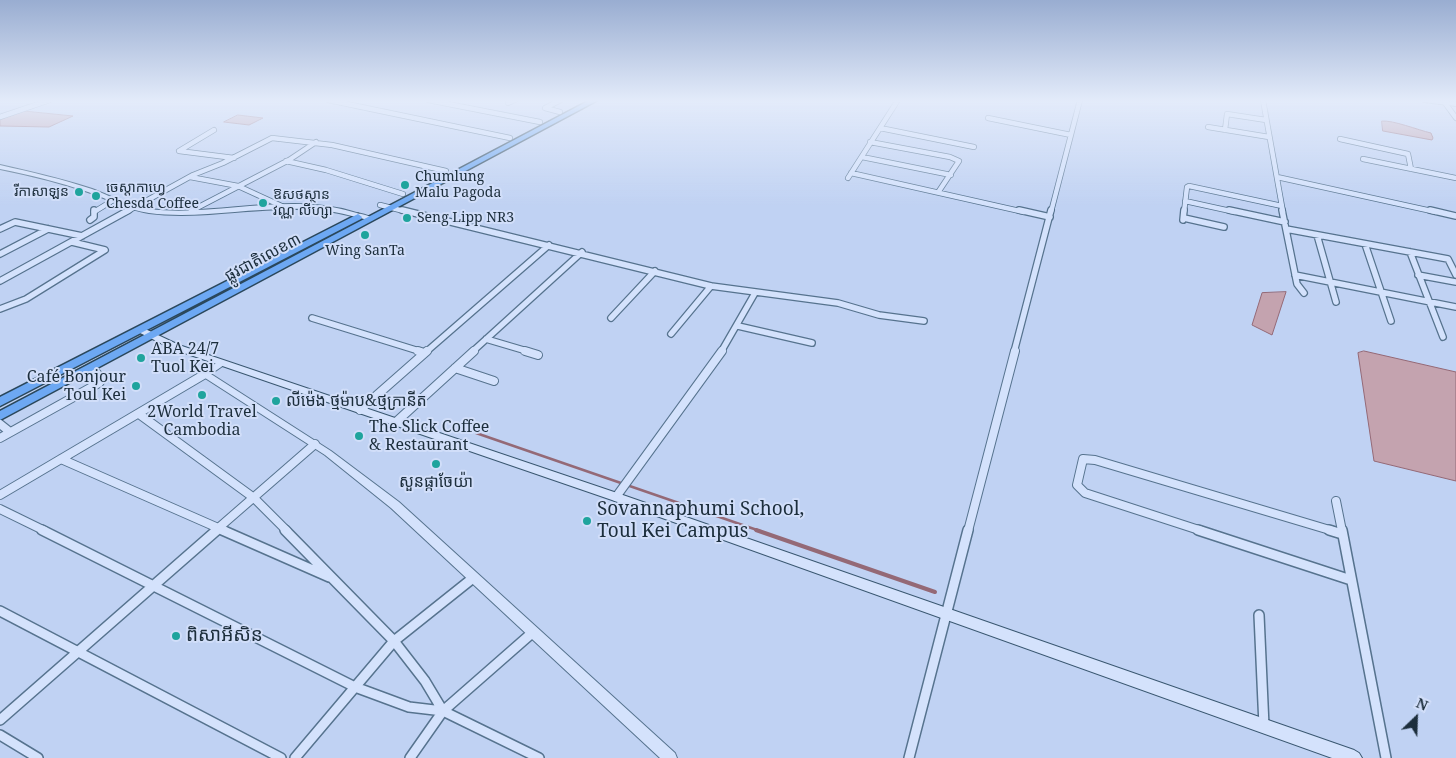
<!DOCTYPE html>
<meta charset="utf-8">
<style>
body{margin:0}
#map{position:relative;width:1456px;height:758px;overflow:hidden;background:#c0d2f3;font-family:"Noto Serif",serif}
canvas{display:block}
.north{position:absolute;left:1391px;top:693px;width:50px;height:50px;-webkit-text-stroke:4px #d1def9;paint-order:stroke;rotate:24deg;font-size:14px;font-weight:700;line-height:20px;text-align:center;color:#1c2e3c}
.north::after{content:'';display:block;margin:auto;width:18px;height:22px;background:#1c2e3c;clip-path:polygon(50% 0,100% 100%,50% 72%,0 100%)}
</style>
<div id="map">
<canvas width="1456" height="758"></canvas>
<div class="north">N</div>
</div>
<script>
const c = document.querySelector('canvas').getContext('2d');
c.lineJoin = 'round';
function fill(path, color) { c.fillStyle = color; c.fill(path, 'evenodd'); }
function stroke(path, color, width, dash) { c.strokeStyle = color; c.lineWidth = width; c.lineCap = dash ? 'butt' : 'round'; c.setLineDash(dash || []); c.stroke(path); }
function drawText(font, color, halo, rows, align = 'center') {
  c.font = font + ' "Noto Serif","Noto Sans Khmer",serif'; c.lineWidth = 4; c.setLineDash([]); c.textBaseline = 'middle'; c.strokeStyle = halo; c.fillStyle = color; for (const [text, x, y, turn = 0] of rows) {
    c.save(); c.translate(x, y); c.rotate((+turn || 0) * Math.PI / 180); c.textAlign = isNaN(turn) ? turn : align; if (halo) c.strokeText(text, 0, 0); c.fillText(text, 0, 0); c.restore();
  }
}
const water = new Path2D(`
 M24,111L73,116L49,127L0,126V120Z
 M238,115L263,118L249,125L224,122Z
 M1382,121C1393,120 1418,130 1431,133L1433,138L1432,140L1383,131Z
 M1286,292L1272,335L1252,325L1262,293Z
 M1364,351L1456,372V481L1374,461L1358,353Z`);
fill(water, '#c4a3af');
stroke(water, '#946976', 1);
stroke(new Path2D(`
 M476,433L760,531`), '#946976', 2.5);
stroke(new Path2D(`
 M756,530L935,592`), '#946976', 4);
const minorFar3 = new Path2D(`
 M328,100L510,138
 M428,100L540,122
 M1263,100L1283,212
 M508,103L515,100
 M1445,103L1456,118
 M560,112L545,108L561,100
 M0,117L50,100
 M988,118L1071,135
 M1208,127L1269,137
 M880,128L898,100
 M214,130L179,151L234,158
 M1225,130L1227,114L1266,120
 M1340,139L1408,154L1411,169
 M870,142L950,157L959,161L939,191
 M862,157L951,175
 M1363,159L1456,178
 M286,161L326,170L403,194
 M851,173L1024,212
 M190,177L238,186L286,208
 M1277,177L1436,212
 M848,178L880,128L974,147
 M1185,201L1235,212
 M380,205L408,212
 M191,211L289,160L316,142
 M94,212L115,199
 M126,212L193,175L223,163L272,138L332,145L446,171
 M1051,212L1080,100
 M1184,212L1187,187L1189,186L1282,206`);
const minorFar2 = new Path2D(`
 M402,210L711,286L838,303L879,315L924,321
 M1019,210L1050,217
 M1229,210L1285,222
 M1282,210L1297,284L1304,293
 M1430,210L1456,216
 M1184,218L1224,227
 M90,220L94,217V210
 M1183,220L1184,210
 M0,229L15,222L82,236
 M1286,229L1448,259L1456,275
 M1317,235L1336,302
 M1365,244L1391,321
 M1410,252L1443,337
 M0,254L48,229
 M1295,275L1456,307
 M1418,275L1456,282
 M0,281L129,210
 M0,309L26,299L105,250L72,242
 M312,318L422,352
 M611,318L655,271
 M738,326L812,343
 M671,334L711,286
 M486,339L530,352
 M426,352L549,245
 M472,352L582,252
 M721,352L755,293
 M1014,352L1051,210`);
const minorFar1 = new Path2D(`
 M418,351L424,353
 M525,351L538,355
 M455,368L494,381
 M360,410L427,351
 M139,414L254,498L287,531
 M396,422L474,351
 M0,424L10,432
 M0,438L99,383L102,379L92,368
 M61,459L225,531
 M0,495L205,374
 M616,497L722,351
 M1336,501L1342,531
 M0,509L45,531
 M215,531L315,444
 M968,531L1015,351
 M1202,531L1085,493L1077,485L1083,459L1095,460L1333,531`);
const minor = new Path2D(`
 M42,530L355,687L409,707L443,711
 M222,530L329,577
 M285,530L394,641L425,681L443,711L539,758
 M1198,530L1351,580
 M1329,530L1342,534
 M1342,530L1386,758
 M0,611L281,758
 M1259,615L1264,726
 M0,720L217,530
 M0,735L38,758
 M295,758L394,641L473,578
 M410,758L443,711L532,633
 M909,758L968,530`);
const tertiary = new Path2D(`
 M1421,100L1456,102V106L1424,102Z
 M0,165C31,172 62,179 92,189C111,196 129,207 149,209C216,217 287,192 353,212C360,214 369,215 374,219L371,221C342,213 320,208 289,209C242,209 195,219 149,213C127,210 108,199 88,192C59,182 30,175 0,169Z
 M221,360L225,363L224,365L211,374L331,451L399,502L675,753L677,758H660L391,508L325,455L202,376L201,374L202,372Z`);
const secondary = new Path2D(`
 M141,327L179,345L620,494L1354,750L1359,753L1362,758H1332L612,500L173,349L138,332L136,330Z`);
const trunk = new Path2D(`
 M590,100H598L0,420V411Z
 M358,214L362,217L361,219L0,406V397Z`);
stroke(minorFar3, '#56738e', 6);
stroke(minorFar2, '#56738e', 8);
stroke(minorFar1, '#56738e', 10);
stroke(minor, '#56738e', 12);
stroke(tertiary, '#56738e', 2);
stroke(secondary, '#395770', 2);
stroke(trunk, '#2a475b', 3);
stroke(minorFar3, '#d4e2fc', 4.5);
stroke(minorFar2, '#d4e2fc', 5.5);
stroke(minorFar1, '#d4e2fc', 8);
stroke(minor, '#d4e2fc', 9);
fill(tertiary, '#d4e2fc');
fill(secondary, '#d4e2fc');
fill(trunk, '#6da8f3');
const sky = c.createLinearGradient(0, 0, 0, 206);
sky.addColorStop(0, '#99add1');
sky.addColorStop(0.49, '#e3ebfa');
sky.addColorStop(1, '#e3ebfa00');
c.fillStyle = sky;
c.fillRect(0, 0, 1456, 206);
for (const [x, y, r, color] of [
 [405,185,5,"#1fa49d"],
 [79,192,5,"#1fa49d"],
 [96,196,5,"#1fa49d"],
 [263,203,5,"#1fa49d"],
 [407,218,5,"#1fa49d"],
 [365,235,5,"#1fa49d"],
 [141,358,5,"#1fa49d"],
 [136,386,5,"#1fa49d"],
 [202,395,5,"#1fa49d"],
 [276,401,5,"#1fa49d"],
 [359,436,5,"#1fa49d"],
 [436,464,5,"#1fa49d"],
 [587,521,5,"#1fa49d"],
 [176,636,5,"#1fa49d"]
]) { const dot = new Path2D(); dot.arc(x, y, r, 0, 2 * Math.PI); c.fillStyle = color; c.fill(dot); stroke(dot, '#d1def9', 2); }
drawText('14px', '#1c2e3c', '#d1def9', [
 ["Chumlung",415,177],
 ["Malu Pagoda",415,193],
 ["ចេស្ដាកាហ្វេ",106,188],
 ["Chesda Coffee",106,204],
 ["រីកាសាឡន",69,192,"right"],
 ["ឱសថស្ថាន",273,195],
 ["វណ្ណ លីហ្សា",273,211],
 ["Seng Lipp NR3",417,218],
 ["Wing SanTa",365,251,"center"]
], 'left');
drawText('16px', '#1c2e3c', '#d1def9', [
 ["ផ្លូវជាតិលេខ៣",263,258,-28]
]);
drawText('16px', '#1c2e3c', '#d1def9', [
 ["ABA 24/7",151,349],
 ["Tuol Kei",151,367],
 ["Café Bonjour",126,377,"right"],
 ["Toul Kei",126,395,"right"],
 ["លីម៉េង ថ្មម៉ាប&ថ្មក្រានីត",286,401],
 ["2World Travel",202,412,"center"],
 ["Cambodia",202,430,"center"],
 ["The Slick Coffee",369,427],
 ["& Restaurant",369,445],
 ["សួនផ្កាចែយ៉ា",436,482,"center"]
], 'left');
drawText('19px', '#1c2e3c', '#d1def9', [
 ["Sovannaphumi School,",597,510],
 ["Toul Kei Campus",597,532],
 ["ពិសាអីសិន",186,636]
], 'left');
</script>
